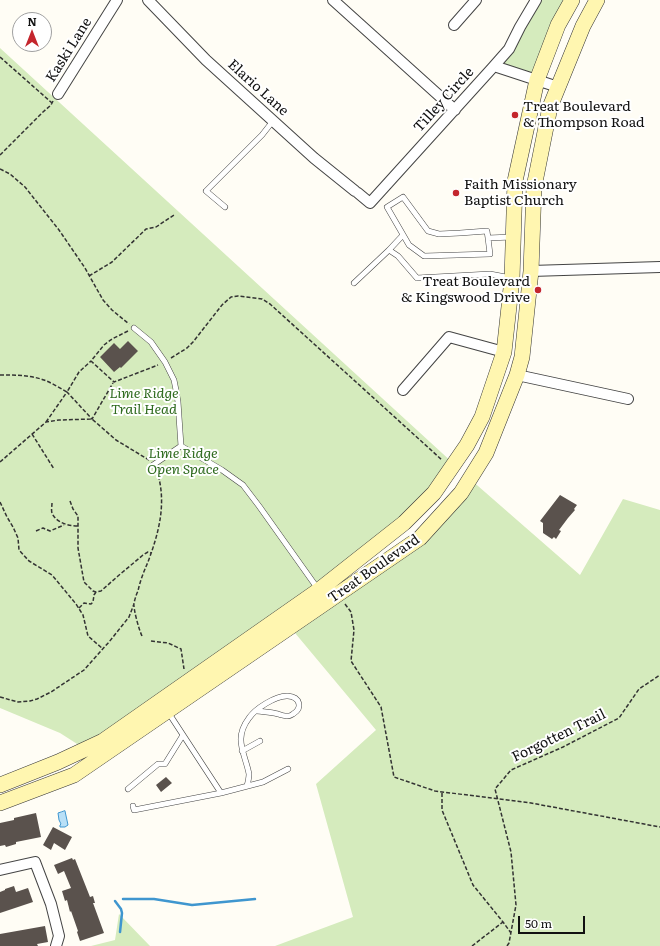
<!DOCTYPE html>
<style>
body{margin:0}
#map{position:relative;width:660px;height:946px;overflow:hidden;background:#fffdf5;font-family:Literata,serif}
canvas{display:block}
.north{position:absolute;left:12px;top:12px;width:40px;height:40px;box-sizing:border-box;background:#fff;border:1px solid #a0a0a0;border-radius:50%;rotate:0deg;font-size:11px;font-weight:700;line-height:16px;text-align:center;color:#111}
.north::after{content:'';display:block;margin:auto;width:14px;height:18px;background:#c4262e;clip-path:polygon(50% 0,100% 100%,50% 72%,0 100%)}
.scale{position:absolute;left:518px;top:916px;width:67px;height:18px;box-sizing:border-box;border:2px solid #111;border-top:0;padding-left:5px;font-size:12px;line-height:14px;white-space:nowrap;color:#111;-webkit-text-stroke:3px #fff;paint-order:stroke}
</style>
<div id="map">
<canvas width="660" height="946"></canvas>
<div class="north">N</div>
<div class="scale">50 m</div>
</div>
<script>
const c = document.querySelector('canvas').getContext('2d');
c.lineJoin = 'round';
function fill(path, color) { c.fillStyle = color; c.fill(path, 'evenodd'); }
function stroke(path, color, width, dash) { c.strokeStyle = color; c.lineWidth = width; c.lineCap = dash ? 'butt' : 'round'; c.setLineDash(dash || []); c.stroke(path); }
function drawText(font, color, halo, rows, align = 'center') {
  c.font = font + ' Literata,serif'; c.lineWidth = 4; c.setLineDash([]); c.textBaseline = 'middle'; c.strokeStyle = halo; c.fillStyle = color; for (const [text, x, y, turn = 0] of rows) {
    c.save(); c.translate(x, y); c.rotate((+turn || 0) * Math.PI / 180); c.textAlign = isNaN(turn) ? turn : align; if (halo) c.strokeText(text, 0, 0); c.fillText(text, 0, 0); c.restore();
  }
}
fill(new Path2D(`
 M536,0H572L537,80L494,66Z
 M0,48L454,464L404,523L85,749L60,733L0,708Z
 M470,479L580,575L623,499L660,510V946H275L353,917L316,784L376,730L290,627L420,538Z
 M119,914L150,946H91L115,940Z`), '#d5ebbd');
const water = new Path2D(`
 M65,811L68,825L65,827H60V825L61,824L59,820L58,813L61,812Z`);
fill(water, '#b9e0f7');
stroke(water, '#3f96cf', 1);
stroke(new Path2D(`
 M123,899H154L192,905L255,899
 M115,901L121,909L122,913L120,932`), '#3f96cf', 2.5);
fill(new Path2D(`
 M128,341L138,351L121,368L120,367L114,372L100,357L114,343L120,349Z
 M560,495L577,505L574,509L575,510L568,518L559,530L561,531L556,539L554,537L552,539L543,533V523L540,521Z
 M166,777L172,783L161,792L156,785Z
 M36,813L41,837L16,842V844L6,847L5,845L0,846V823L14,820V818Z
 M53,827L72,837L65,850L54,843L51,850L43,845Z
 M72,858L73,860L75,859L90,897L93,896L95,903H93L104,933L80,941L77,932L78,931L71,911L70,912L67,900L65,901L62,891L71,888L64,871L58,874L54,865Z
 M14,886L16,892L28,888L33,902L0,913V892L5,890V889Z
 M45,926L48,942L37,944L38,946H0V934Z`), '#5a524d');
const service = new Path2D(`
 M225,207L206,191L262,135L273,121
 M488,238L490,254L424,256L409,245L387,207L403,197L428,231L439,234L460,233L487,231L488,238L512,237
 M389,250L398,256L417,278L490,274L511,278
 M354,283L389,250L403,235
 M134,328L151,342L165,362L174,380L176,390L178,402L181,446L222,470L243,485L259,506L318,589
 M153,465L181,446
 M168,712L221,793L263,782L288,769
 M242,751L260,741
 M247,786C248,782 249,778 249,774C245,753 233,739 249,718C255,709 276,695 288,696C300,697 303,708 293,714C290,716 290,716 287,716C284,716 281,715 278,714C271,712 264,712 257,711
 M128,789L158,764H165L183,735
 M133,806L134,810L221,793`);
const minor = new Path2D(`
 M148,0L206,60L314,158L355,191
 M333,0L455,110
 M454,25L476,0
 M494,66L509,49L520,27L536,0
 M58,94L117,0
 M358,193L370,203L494,66L558,87
 M531,271L660,267
 M517,375L628,399
 M403,390L449,337L504,352
 M0,870L35,862L51,904L59,936L56,946`);
const secondary = new Path2D(`
 M0,785L58,762L103,741L319,590L404,523L434,493L467,445L482,417L504,352L512,279L515,181L537,80L558,25L572,0
 M0,803L74,775L420,538L461,493L486,453L517,375L522,357L531,271L534,187L550,107L583,26L597,0`);
stroke(service, '#444', 6);
stroke(minor, '#444', 12);
stroke(secondary, '#333', 16);
stroke(new Path2D(`
 M0,57L52,103
 M0,155L43,112L51,105L53,101
 M0,169L10,174L25,187L59,230L85,268L103,300L112,310L129,324
 M89,276L112,262L146,229L156,227L174,215
 M128,331L112,339L104,345L91,361L114,382L158,365
 M171,358L187,348L193,342L222,305L231,297L238,296L262,299L270,304L442,460
 M0,375C15,375 30,375 44,380C52,383 60,388 67,392L79,372L91,361
 M46,422L67,392L92,419L113,383
 M32,434L54,469
 M0,462L46,422L59,420L92,419L116,440L149,460
 M70,501L73,509L78,516V548L84,582L93,591L96,592L101,591L118,576L143,555L148,552L151,553
 M0,502L7,517L13,527L18,538L19,550L29,561L52,575L76,604L83,615L88,636L103,649
 M52,503C52,506 51,510 52,513C56,523 69,526 78,526
 M36,531L43,528L50,531L64,525
 M345,604L351,612L354,630L351,661L381,707L394,777L435,791L531,803L660,827
 M79,608L84,603L91,604L93,602L94,595L96,592
 M142,636C139,630 133,608 134,603C135,599 136,595 138,591C140,581 144,571 148,562C159,532 167,503 157,471
 M151,641L168,643L181,649L184,669
 M0,697L18,702L30,701L37,699L51,692L84,670L109,642L129,617L134,604
 M442,793V810L473,885L503,922L511,933
 M472,946L503,922
 M507,946L509,943L516,905L511,852L495,789L511,770L563,747L619,718L639,689L660,675`), '#333', 1.5, [4, 2]);
stroke(service, '#fff', 5);
stroke(minor, '#fff', 10);
stroke(secondary, '#fff6b0', 15);
for (const [x, y, r, color] of [
 [515,115,4,"#c4262e"],
 [456,193,4,"#c4262e"],
 [538,290,4,"#c4262e"]
]) { const dot = new Path2D(); dot.arc(x, y, r, 0, 2 * Math.PI); c.fillStyle = color; c.fill(dot); stroke(dot, '#fff', 1.5); }
drawText('14px', '#111', '#fff', [
 ["Kaski Lane",69,50,-58],
 ["Elario Lane",258,88,42],
 ["Tilley Circle",444,100,-48],
 ["Treat Boulevard",374,569,-35],
 ["Forgotten Trail",559,736,-26]
]);
drawText('14px', '#111', '#fff', [
 ["Treat Boulevard",523,107],
 ["& Thompson Road",523,123],
 ["Faith Missionary",464,185],
 ["Baptist Church",464,201],
 ["Treat Boulevard",530,282,"right"],
 ["& Kingswood Drive",530,298,"right"]
], 'left');
drawText('italic 14px', '#2f6b1f', '#fff', [
 ["Lime Ridge",144,394],
 ["Trail Head",144,410],
 ["Lime Ridge",183,454],
 ["Open Space",183,470]
]);
</script>
